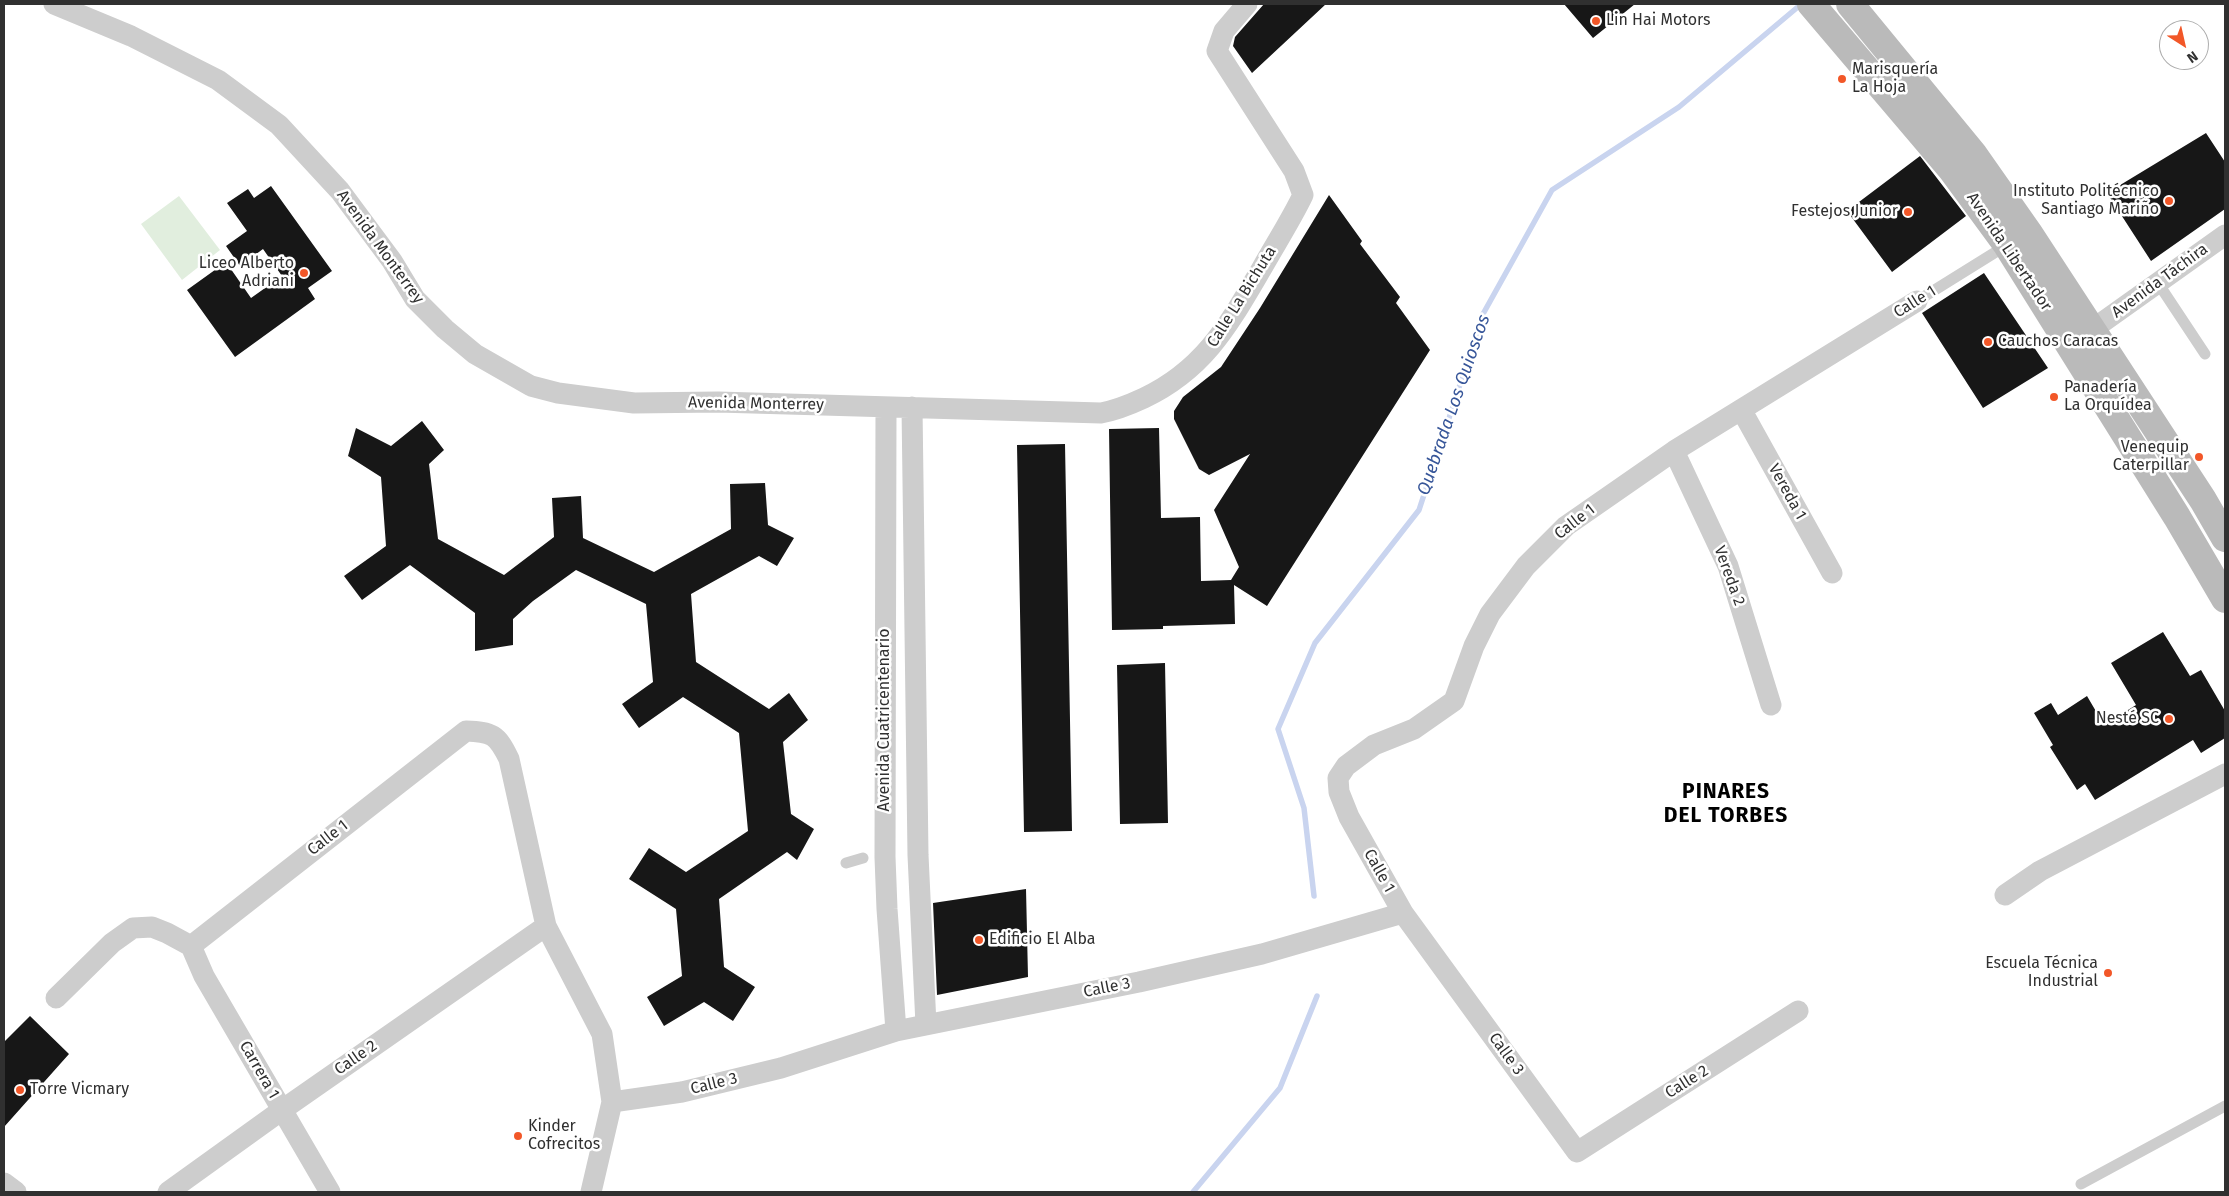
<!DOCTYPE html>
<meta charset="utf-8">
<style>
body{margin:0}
#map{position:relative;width:2229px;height:1196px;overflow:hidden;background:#fff;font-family:"Fira Sans",sans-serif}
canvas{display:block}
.frame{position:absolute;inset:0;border:5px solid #303030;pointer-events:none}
.north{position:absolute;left:2159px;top:20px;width:50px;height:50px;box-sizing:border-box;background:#fff;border:1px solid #acacac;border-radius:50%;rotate:145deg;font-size:14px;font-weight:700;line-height:20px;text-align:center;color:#303030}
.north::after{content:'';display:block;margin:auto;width:18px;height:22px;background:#f25728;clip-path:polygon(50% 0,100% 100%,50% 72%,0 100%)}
</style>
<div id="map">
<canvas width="2229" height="1196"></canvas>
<div class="frame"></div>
<div class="north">N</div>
</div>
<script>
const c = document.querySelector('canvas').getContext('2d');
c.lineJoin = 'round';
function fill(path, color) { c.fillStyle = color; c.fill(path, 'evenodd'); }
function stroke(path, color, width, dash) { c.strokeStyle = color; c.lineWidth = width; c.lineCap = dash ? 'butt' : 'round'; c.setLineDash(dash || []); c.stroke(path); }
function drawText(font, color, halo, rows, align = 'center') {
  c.font = font + ' "Fira Sans",sans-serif'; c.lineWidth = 5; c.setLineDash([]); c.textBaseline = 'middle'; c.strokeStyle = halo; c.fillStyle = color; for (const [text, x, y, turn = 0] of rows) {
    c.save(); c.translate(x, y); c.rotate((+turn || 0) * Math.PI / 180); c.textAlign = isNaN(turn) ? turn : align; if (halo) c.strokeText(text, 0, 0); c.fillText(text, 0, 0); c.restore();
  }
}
fill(new Path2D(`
 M179,196L220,250L182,280L141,224Z`), '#e1eede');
stroke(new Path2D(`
 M1314,896L1304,808L1278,729L1315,643L1419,510L1483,314L1552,190L1679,107L1799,6
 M1193,1192L1280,1088L1317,996`), '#c9d4ef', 5.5);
fill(new Path2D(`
 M1264,4H1326L1252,73L1233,46L1235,37Z
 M1564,4H1635L1593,38Z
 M2206,133L2225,162V209L2151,261L2107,193Z
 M1920,156L1966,216L1892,272L1847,211Z
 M271,186L332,271L308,288L315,299L235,357L187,290L226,262L251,298L282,276L263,249L240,266L226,246L247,231L227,203L248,189L254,198Z
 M1329,195L1362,241L1360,244L1400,297L1396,303L1430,350L1267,606L1234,585L1235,624L1163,626V629L1112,630L1109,429L1159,428L1161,518L1200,517L1201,581L1231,580L1239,567L1214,510L1250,454L1209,475L1199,469L1174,419V411L1183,397L1221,367L1260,308Z
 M1984,273L2048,368L1983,408L1922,313Z
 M422,421L444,450L429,464L438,539L504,575L554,537L552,498L581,496L583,538L654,572L731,529L730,484L765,483L768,525L794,538L777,566L759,556L691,594L696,662L769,709L789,693L808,720L783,742L791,814L814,829L797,860L787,852L719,899L724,967L755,987L733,1021L704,1002L664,1026L647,997L682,976L676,909L629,879L649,848L686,872L748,831L739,733L683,697L639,728L622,704L653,682L646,604L576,570L533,601L513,619V645L475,651V613L410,565L362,600L344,576L386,546L381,477L348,456L356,428L391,446Z
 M1065,444L1072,831L1024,832L1017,445Z
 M2163,632L2190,676L2201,670L2225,711V738L2201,753L2193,740L2095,800L2085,784L2077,790L2050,747L2053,745L2034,713L2051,703L2058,715L2087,696L2104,725L2136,705L2111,663Z
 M1165,663L1168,823L1120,824L1117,665Z
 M1026,889L1028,977L937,995L933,903Z
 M30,1016L69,1054L4,1127V1042Z`), '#171717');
stroke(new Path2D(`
 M2158,283L2205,354
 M1917,301L2007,245
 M846,863L863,858
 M2081,1184L2225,1106`), '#cdcdcd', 11);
stroke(new Path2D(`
 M54,4L131,36L218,80L279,125L340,191L392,261L415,299L445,329L475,354L531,386L558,393L634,403L718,402L1101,413C1117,410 1129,405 1144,398C1205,369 1229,324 1262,268C1276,243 1291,220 1303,195L1294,171L1217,51L1224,31L1247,4
 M2079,339L2225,235
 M912,407L918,855L926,1025
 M886,408L885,857L887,909L896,1031
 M1742,411L1832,573
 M1674,451L1728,566L1771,705
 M2005,895L2040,871L2225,774
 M191,946L466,731C492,732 497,734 509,759L546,926L602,1034L612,1102L591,1192
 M191,946L204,976L330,1192
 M56,998L112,943L133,928L152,927L167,933L191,946
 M1798,1011L1577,1152L1403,913L1349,817L1339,792L1338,778L1346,766L1374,745L1414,729L1454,701L1474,646L1490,614L1526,566L1566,526L1674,451L1917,301
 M612,1102L682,1092L781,1068L896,1031L1139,982L1262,954L1403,913
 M4,1183L16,1192
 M168,1192L282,1110L546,926`), '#cdcdcd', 21);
stroke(new Path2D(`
 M1811,4L1952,170L2007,245L2177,517L2225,599
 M1850,4L1974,155L2028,232L2203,500L2225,538`), '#bababa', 28);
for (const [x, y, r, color] of [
 [1596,21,5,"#f25728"],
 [1842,79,5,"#f25728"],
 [2169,201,5,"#f25728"],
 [1908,212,5,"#f25728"],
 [304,273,5,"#f25728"],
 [1988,342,5,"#f25728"],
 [2054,397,5,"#f25728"],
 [2199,457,5,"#f25728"],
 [2169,719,5,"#f25728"],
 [979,940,5,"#f25728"],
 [2108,973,5,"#f25728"],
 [20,1090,5,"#f25728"],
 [518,1136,5,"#f25728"]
]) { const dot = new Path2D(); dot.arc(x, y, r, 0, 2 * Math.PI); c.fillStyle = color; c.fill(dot); stroke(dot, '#fff', 2); }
drawText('16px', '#303030', '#fff', [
 ["Lin Hai Motors",1606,21],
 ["Marisquería",1852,70],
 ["La Hoja",1852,88],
 ["Instituto Politécnico",2159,192,"right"],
 ["Santiago Mariño",2159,210,"right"],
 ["Festejos Junior",1898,212,"right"],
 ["Liceo Alberto",294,264,"right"],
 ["Adriani",294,282,"right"],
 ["Cauchos Caracas",1998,342],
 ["Panadería",2064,388],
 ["La Orquídea",2064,406],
 ["Venequip",2189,448,"right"],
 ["Caterpillar",2189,466,"right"],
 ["Nesté SC",2159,719,"right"],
 ["Edificio El Alba",989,940],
 ["Escuela Técnica",2098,964,"right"],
 ["Industrial",2098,982,"right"],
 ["Torre Vicmary",30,1090],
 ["Kinder",528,1127],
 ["Cofrecitos",528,1145]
], 'left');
drawText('16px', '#303030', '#fff', [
 ["Avenida Monterrey",380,247,54],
 ["Avenida Libertador",2009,252,56],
 ["Avenida Táchira",2160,281,-36],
 ["Calle La Bichuta",1242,297,-58],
 ["Calle 1",1915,302,-32],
 ["Avenida Monterrey",756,404,1],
 ["Vereda 1",1787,492,61],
 ["Calle 1",1575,522,-38],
 ["Vereda 2",1729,576,70],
 ["Avenida Cuatricentenario",885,720,-90],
 ["Calle 1",328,838,-38],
 ["Calle 1",1379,871,61],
 ["Calle 3",1107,988,-11],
 ["Calle 3",1506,1054,54],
 ["Calle 2",356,1058,-35],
 ["Carrera 1",259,1070,60],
 ["Calle 2",1687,1082,-32],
 ["Calle 3",714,1084,-14]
]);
drawText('italic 18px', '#375699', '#fff', [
 ["Quebrada Los Quioscos",1454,405,-71]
]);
c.letterSpacing = '1px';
drawText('bold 21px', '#000', '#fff', [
 ["PINARES",1726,792],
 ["DEL TORBES",1726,816]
]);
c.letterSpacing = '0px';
</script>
